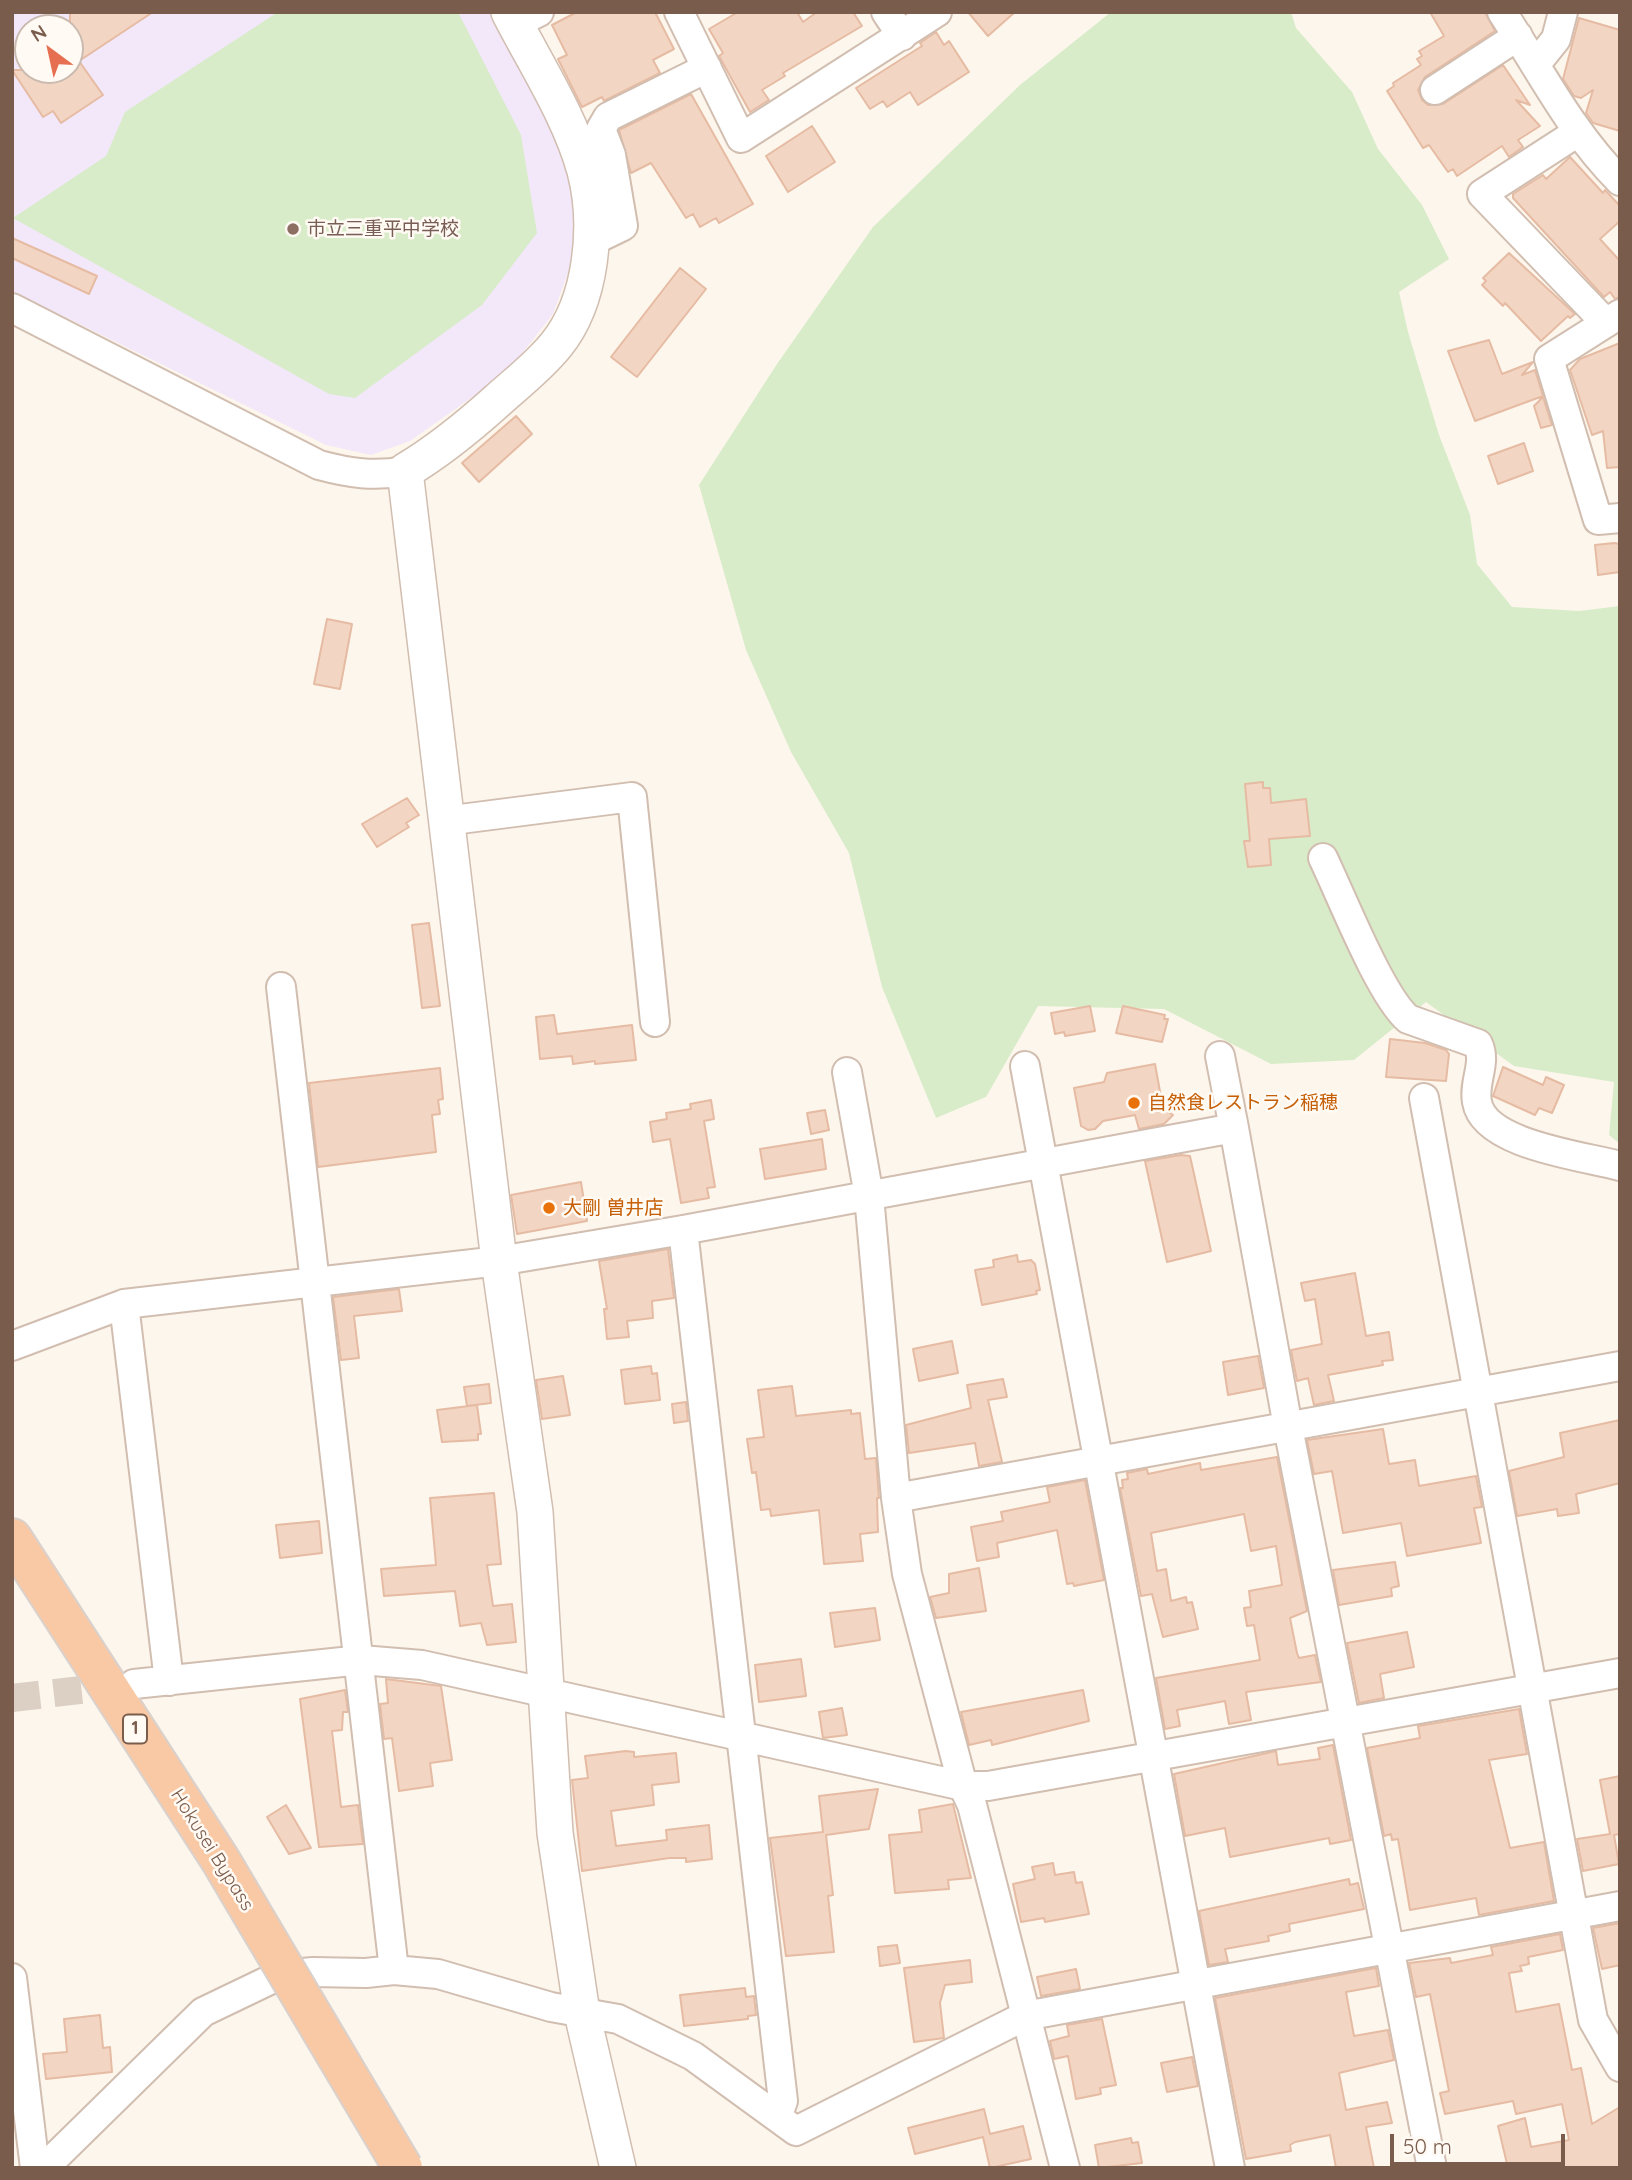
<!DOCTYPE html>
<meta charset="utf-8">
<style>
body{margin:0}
#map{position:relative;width:1632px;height:2180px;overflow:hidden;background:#fdf6ec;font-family:Quicksand,sans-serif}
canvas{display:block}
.frame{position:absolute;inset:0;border:14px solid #7a5c4d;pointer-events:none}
.north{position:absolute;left:14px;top:14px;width:70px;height:70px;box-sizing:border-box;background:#fffaf3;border:2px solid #cabbb1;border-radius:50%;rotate:327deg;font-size:19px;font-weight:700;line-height:28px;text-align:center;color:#7a5c4d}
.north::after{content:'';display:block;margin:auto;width:24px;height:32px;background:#e76f51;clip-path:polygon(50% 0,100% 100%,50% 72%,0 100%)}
.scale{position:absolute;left:1390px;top:2134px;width:175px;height:32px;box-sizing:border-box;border:4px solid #7a5c4d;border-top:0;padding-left:9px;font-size:21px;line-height:24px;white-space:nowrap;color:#7a5c4d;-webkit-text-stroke:5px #fffaf3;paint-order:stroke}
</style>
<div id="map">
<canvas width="1632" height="2180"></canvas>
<div class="frame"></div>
<div class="north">N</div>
<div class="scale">50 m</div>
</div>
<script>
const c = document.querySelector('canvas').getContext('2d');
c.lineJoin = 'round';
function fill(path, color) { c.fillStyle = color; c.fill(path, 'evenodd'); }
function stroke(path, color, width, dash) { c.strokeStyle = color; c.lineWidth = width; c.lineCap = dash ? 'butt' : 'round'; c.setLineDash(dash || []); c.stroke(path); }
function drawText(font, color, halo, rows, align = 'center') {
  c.font = font + ' Quicksand,"Noto Sans JP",sans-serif'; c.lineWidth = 5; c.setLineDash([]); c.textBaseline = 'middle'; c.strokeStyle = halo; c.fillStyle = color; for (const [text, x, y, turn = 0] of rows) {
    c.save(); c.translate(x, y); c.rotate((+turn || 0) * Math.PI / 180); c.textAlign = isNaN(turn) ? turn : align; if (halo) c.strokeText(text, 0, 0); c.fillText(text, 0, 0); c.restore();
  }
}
fill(new Path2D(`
 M12,12H493L568,160L575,199L573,259L553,314L517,360L481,391L410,441L371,455L326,445L12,291ZM28,28H70V70H28Z`), '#f3e8fa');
fill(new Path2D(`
 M278,12H458L521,135L537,233L482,305L355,398L329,394L13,218L106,156L125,112Z
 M1111,12H1291L1296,28L1352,92L1378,149L1422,205L1449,259L1399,292L1408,332L1439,435L1470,515L1477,564L1512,607L1579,611L1620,606V1144L1609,1135L1614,1082L1514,1066L1426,1002L1354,1060L1271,1064L1164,1009L1038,1006L986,1097L936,1118L882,987L849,853L791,752L746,650L699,485L777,364L873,227L1020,85Z`), '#d8ecc9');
const building = new Path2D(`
 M70,12H153L79,61L103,95L61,123L53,111L43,117L12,70H70Z
 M577,12H655L674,49L653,60L660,73L604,101L602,97L582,107L558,59L567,55L552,25Z
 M738,12H797L803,22L817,12H853L862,26L783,73L785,76L762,90L769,100L750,112L719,56L723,53L709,29Z
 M968,12H1015L988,36Z
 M1430,12H1485L1495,31L1425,77L1418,90L1422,100L1428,105L1443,104L1503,65L1530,105L1516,100L1540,126L1518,140L1523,147L1509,157L1502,146L1457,176L1453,169L1448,172L1429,145L1423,148L1387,91L1394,86L1393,83L1421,65L1417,59L1422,56L1419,51L1444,36Z
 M1579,18L1620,30V131L1593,123L1586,113L1593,90L1581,98L1574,96L1563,79Z
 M936,32L944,45L949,41L969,72L918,105L910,92L887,107L883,101L870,109L856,88L922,46L920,43Z
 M691,94L753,204L719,223L716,218L700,227L693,214L686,218L651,163L631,173L619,130Z
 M812,126L835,162L788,192L766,156Z
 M1570,157L1603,193L1605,190L1620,206V221L1600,239L1620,261V297L1615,299L1610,292L1604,297L1513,198V194L1543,175L1546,179Z
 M12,238L97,276L89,294L12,258Z
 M1509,253L1575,314L1570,318L1568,316L1541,341L1505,303L1503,306L1482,285L1486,281L1483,278Z
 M680,268L706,289L637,377L611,357Z
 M1489,340L1502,374L1533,362L1522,375L1535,370L1543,396L1475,421L1448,351Z
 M1620,343V467L1607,468L1603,431L1592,435L1570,370L1580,359Z
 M1543,397L1552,425L1541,428L1534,406Z
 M516,416L532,434L479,482L462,463Z
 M1524,443L1533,471L1498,484L1488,456Z
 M1614,543L1620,544V572L1598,575L1595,545Z
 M327,619L352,624L340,689L314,684Z
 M1263,782V788H1270L1271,803L1306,799L1310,836L1269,839L1271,865L1248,867L1244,841H1250L1245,784Z
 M407,798L419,815L406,823L409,827L377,847L362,824Z
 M429,923L440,1006L422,1008L412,925Z
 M1090,1006L1095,1031L1065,1036L1064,1032L1055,1034L1051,1013Z
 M1123,1006L1165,1015L1164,1019H1168L1162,1042L1116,1033Z
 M554,1015L557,1034L632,1025L636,1060L595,1064V1061L573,1064L572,1056L540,1059L536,1017Z
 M1390,1039L1425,1043L1446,1050L1449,1054L1446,1081L1386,1077Z
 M1155,1064L1163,1108L1173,1115L1164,1124L1139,1129L1135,1115L1103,1121L1095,1129L1088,1130L1081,1126L1074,1088L1104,1082L1107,1073Z
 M1503,1067L1543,1085L1546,1077L1564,1085L1552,1113L1539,1108L1535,1115L1493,1096Z
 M440,1068L443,1099L438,1100L440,1114L432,1115L436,1152L318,1167L309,1083Z
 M711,1100L714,1119L704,1121L715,1187L707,1188L709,1198L681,1203L670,1139L653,1142L650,1122L667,1119L666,1113L691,1109L690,1104Z
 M825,1110L829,1130L811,1134L807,1113Z
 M822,1139L826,1169L765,1179L760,1149Z
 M1181,1155L1190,1156L1211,1251L1167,1262L1145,1161Z
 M581,1182L587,1221L517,1234L511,1195Z
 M668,1249L674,1298L652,1301L653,1318L627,1321L629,1337L607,1339L604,1309H607L599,1261Z
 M1017,1255L1018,1262L1031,1260L1035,1264L1040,1290L1036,1291L1037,1294L982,1305L975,1270L994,1267L993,1260Z
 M1355,1273L1366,1336L1389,1332L1393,1360L1382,1361L1383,1365L1328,1375L1334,1401L1314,1405L1308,1378L1297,1381L1291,1350L1322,1344L1315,1299L1305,1301L1301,1283Z
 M399,1289L402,1311L354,1316L359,1358L341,1360L333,1297Z
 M952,1341L958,1373L919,1381L913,1349Z
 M1258,1356L1264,1388L1228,1395L1223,1362Z
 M651,1366L652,1374L657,1373L660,1400L625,1404L621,1370Z
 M563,1376L570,1415L542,1419L536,1380Z
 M1003,1379L1007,1397L988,1400L1002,1462L979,1466L975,1443L909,1453L906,1425L971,1408L967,1385Z
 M489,1384L491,1403L467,1406L464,1387Z
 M792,1386L796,1416L851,1410V1414L860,1413L865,1459L876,1458L879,1498H877L878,1532L860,1534L863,1561L824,1564L819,1510L771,1516L770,1509L761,1510L756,1472L752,1473L747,1439L764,1437L758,1390Z
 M686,1402L688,1421L674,1423L672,1404Z
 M477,1405L481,1434H478V1440L442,1442L437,1410Z
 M1620,1420V1483L1576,1494L1579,1513L1558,1516L1557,1509L1517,1516L1509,1471L1564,1457L1560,1433Z
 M1383,1429L1389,1464L1415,1460L1419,1486L1476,1476L1482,1507L1474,1508L1481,1543L1407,1556L1401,1523L1343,1533L1332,1471L1314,1474L1307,1440Z
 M1277,1457L1307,1611L1290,1618L1297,1653L1299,1658L1315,1655L1321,1682L1246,1692L1251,1720L1229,1724L1225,1701L1177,1710L1180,1726L1165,1729L1156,1678L1260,1660L1254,1625L1247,1626L1244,1608L1251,1607L1249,1591L1282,1585L1276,1546L1251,1551L1244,1514L1151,1533L1157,1571L1166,1569L1171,1601L1186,1597L1187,1603L1192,1602L1198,1629L1163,1637L1152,1594L1141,1596L1120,1488H1123L1122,1480L1128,1479L1127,1473L1147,1469L1148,1474L1200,1463L1201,1470Z
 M1085,1480L1104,1580L1074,1586L1073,1583L1067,1584L1057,1530L997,1543L999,1557L977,1561L971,1527L1003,1521L1001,1512L1050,1502L1047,1487Z
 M494,1493L501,1564L487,1565L493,1606L512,1604L516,1642L487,1645L481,1623L460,1626L455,1591L384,1596L381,1569L436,1565L430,1498Z
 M319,1521L322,1553L280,1558L276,1525Z
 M1395,1562L1399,1586L1391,1588L1392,1596L1339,1605L1333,1570Z
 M979,1568L986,1611L936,1618L930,1597L949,1593V1574Z
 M875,1608L880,1640L835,1647L830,1613Z
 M1407,1632L1414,1667L1380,1674L1384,1698L1359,1703L1347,1643Z
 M801,1659L806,1696L759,1702L755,1665Z
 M386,1679L441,1686L452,1760L430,1763L433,1786L399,1791L392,1738L384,1739L380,1704L388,1703Z
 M345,1690L348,1712H343L342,1730L332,1731L341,1807L358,1805L363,1844L319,1847L300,1699Z
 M1083,1690L1089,1721L992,1745L991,1740L969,1745L961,1712Z
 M842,1708L847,1735L823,1738L819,1712Z
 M1519,1709L1527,1754L1489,1760L1510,1848L1544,1842L1554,1901L1479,1915L1476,1898L1410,1910L1398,1839L1392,1840L1391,1834L1384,1836L1367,1748L1420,1738L1418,1726Z
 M1333,1745L1351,1840L1330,1844L1329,1838L1230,1857L1225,1828L1185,1836L1174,1774L1276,1751L1278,1765L1320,1759L1318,1748Z
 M626,1751L634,1752V1757L676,1753L679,1782L652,1785L654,1805L611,1811L616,1846L667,1840L666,1830L709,1825L712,1859L686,1862V1858H669L582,1871L572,1780L588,1778L585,1756Z
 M1620,1776V1834L1614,1835L1619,1864L1583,1871L1577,1839L1610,1834L1600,1780Z
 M878,1789L869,1829L826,1835L833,1895L828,1896L834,1952L786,1956L770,1838L823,1832L819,1796Z
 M953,1804L971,1878L948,1880L949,1889L895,1893L889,1835L922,1832L919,1810Z
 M286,1805L311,1848L289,1854L267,1817Z
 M1053,1863L1055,1875L1074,1872L1076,1883L1082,1882L1089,1914L1045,1922L1044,1918L1021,1922L1013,1884L1035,1879L1032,1867Z
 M1349,1879L1350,1885L1358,1883L1364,1909L1289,1924L1290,1931L1268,1936L1269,1941L1225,1949L1228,1962L1209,1965L1199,1911Z
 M1620,1923V1965L1602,1969L1593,1928Z
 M1560,1934L1563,1950L1528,1957L1529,1964L1520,1966L1522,1971L1509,1973L1516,2012L1559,2004L1572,2070L1581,2068L1592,2124L1620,2107V2168H1508L1498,2126L1525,2118L1531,2147L1569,2140L1562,2104L1516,2114L1513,2101L1445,2114L1440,2093L1449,2091L1430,1994L1416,1997L1409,1963L1450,1958L1451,1963L1493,1955L1491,1947Z
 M897,1945L900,1963L880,1966L878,1947Z
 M970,1960L972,1982L945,1985L940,2003L944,2038L914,2042L904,1968Z
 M1376,1968L1379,1986L1346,1992L1354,2036L1388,2030L1394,2060L1339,2073L1346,2110L1387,2102L1392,2123L1366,2127L1374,2168H1336L1330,2135L1295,2142L1290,2145L1291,2151L1246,2159L1215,1998Z
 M1076,1969L1080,1989L1041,1996L1037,1977Z
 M745,1988L746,1997L754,1996L756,2015L748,2016V2019L684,2026L680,1995Z
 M100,2015L103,2048L110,2047L112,2072L46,2079L43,2054L67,2052L64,2019Z
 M1102,2019L1116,2085L1100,2088L1101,2094L1076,2099L1068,2056L1054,2059L1050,2041L1069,2036L1067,2025Z
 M1192,2057L1198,2086L1167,2092L1161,2063Z
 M984,2109L990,2134L1023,2126L1031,2159L990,2168L983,2137L915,2154L908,2128Z
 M1131,2138L1132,2143L1138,2142L1142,2163L1099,2168L1095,2145Z`);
fill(building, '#f3d5c3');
stroke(building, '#e6bba3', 2);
stroke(new Path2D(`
 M12,1698L124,1685`), '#dcd0c4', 28, [28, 14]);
const minor = new Path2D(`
 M679,12L741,138L937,12
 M886,12L902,36
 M1502,12C1540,70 1571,132 1620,181
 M515,24L539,12
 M1536,64L1556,39L1563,12
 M1435,90L1518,36
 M1578,132L1482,194L1606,323
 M590,242L623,226L611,155L601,129L608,117L707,68
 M12,308L319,465C349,473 374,477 405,471
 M1620,314L1549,359L1598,520L1620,518
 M445,821L632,797L655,1022
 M1323,858C1341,895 1380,995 1408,1019L1478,1044C1487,1063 1473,1082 1477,1102C1484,1145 1584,1156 1620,1166
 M281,987L394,1970
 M1220,1056L1234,1128
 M1025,1066L1230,2168
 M847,1072L869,1196L896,1498L907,1574L963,1786L972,1805L1065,2168
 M1424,1098L1593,2020L1620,2067
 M683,1230L783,2101L777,2117
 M124,1304L169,1681
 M12,1346L124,1304L499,1261L683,1230L1234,1128L1288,1427L1432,2168
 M896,1498L1620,1366
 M134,1684L361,1660L422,1665L963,1786H988L1620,1673
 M12,1978L35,2168
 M44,2168L203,2012L280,1975L313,1972L366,1973L394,1970L438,1974L551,2007L618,2019L693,2056L796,2131L1025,2016L1620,1906`);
const tertiary = new Path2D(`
 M509,12C535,63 570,116 585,171C599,225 592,301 556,345C539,366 517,383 498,400C468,427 439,451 405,471L499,1261L535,1512L555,1833L582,2013L618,2168`);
const trunk = new Path2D(`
 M12,1538L221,1861L257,1922`);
stroke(minor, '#d1beb0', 32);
stroke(tertiary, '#d1beb0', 38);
stroke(trunk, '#dad1cd', 42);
stroke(minor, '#fff', 28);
stroke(tertiary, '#fff', 35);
stroke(trunk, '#f9c8a4', 38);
const trunkBridge = new Path2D(`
 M257,1922L403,2168`);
stroke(trunkBridge, '#dad1cd', 42, []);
stroke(trunkBridge, '#f9c8a4', 38);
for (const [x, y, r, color] of [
 [293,229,7,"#8d6e63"],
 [1134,1103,7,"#e8710a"],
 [549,1208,7,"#e8710a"]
]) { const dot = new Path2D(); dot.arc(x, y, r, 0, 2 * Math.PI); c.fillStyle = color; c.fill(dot); stroke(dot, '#fffaf3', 2.5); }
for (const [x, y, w] of [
 [135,1729,24]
]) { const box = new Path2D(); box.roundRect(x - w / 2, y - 14.5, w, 29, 5); c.fillStyle = '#fffaf3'; c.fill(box); stroke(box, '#7a5c4d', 2); }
drawText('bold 18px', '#7a5c4d', null, [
 ["1",135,1729]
]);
drawText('19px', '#785e54', '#fffaf3', [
 ["市立三重平中学校",307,229]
], 'left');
drawText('19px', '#c56008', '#fffaf3', [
 ["自然食レストラン稲穂",1148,1103],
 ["大剛 曽井店",563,1208]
], 'left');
drawText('19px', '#7a5c4d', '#fffaf3', [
 ["Hokusei Bypass",212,1850,58]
]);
</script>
